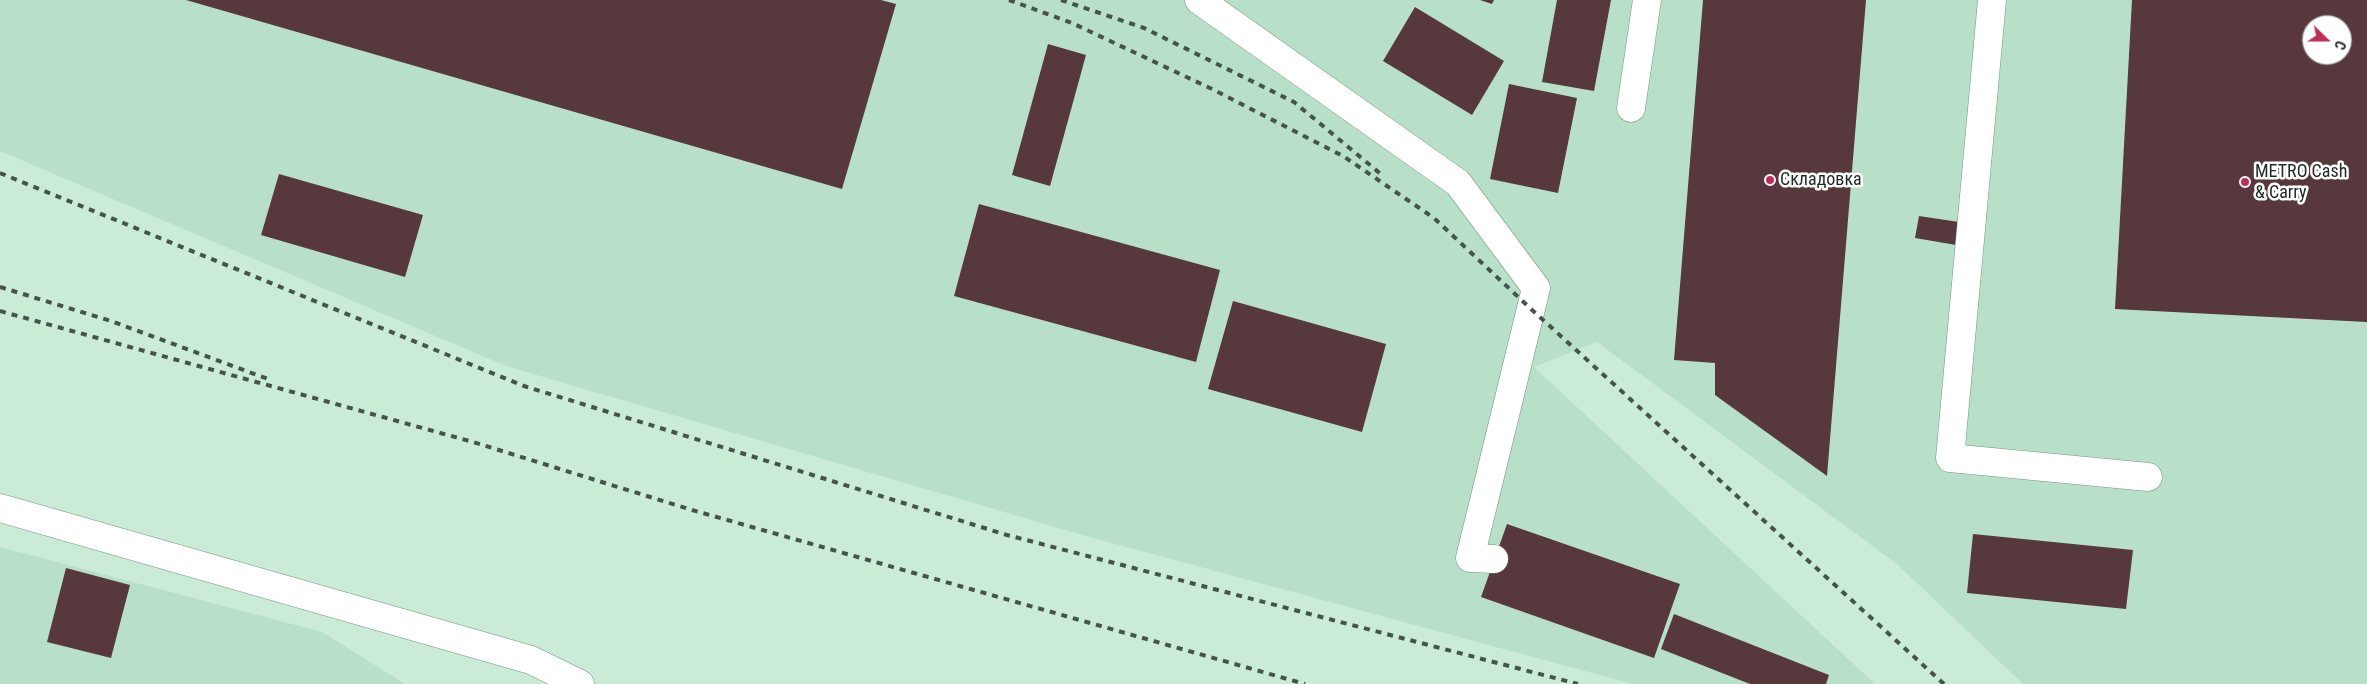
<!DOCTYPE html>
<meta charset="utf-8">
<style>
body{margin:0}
#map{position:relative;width:2367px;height:684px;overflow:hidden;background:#caebd6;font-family:"Roboto Condensed",sans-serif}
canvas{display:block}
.north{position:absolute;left:2302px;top:15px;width:50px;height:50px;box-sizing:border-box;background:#fff;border:1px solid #a5aaa7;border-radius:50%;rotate:112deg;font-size:14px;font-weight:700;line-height:20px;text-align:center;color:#1e2a23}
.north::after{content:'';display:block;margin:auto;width:18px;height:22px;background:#be2f58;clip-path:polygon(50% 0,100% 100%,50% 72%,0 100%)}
</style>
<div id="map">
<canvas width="2367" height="684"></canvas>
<div class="north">С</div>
</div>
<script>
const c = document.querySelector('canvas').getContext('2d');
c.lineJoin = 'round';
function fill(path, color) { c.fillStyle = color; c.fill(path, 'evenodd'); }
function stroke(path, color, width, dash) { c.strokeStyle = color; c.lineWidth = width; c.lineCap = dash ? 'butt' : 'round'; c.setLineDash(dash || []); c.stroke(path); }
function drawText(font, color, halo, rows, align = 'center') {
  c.font = font + ' "Roboto Condensed",sans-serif'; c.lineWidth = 5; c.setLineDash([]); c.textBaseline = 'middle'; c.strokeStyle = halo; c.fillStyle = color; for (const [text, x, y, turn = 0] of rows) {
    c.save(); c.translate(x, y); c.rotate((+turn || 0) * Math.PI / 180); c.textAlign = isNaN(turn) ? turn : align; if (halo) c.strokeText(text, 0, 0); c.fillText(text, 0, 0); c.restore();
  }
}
fill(new Path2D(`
 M0,0H2367V684H2023L1898,565L1597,342L1534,367L1875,684H1633L1086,536L506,366L0,151ZM2312,25H2342V55H2312Z
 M0,547L322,632L405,684H0Z`), '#b8e0c8');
fill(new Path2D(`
 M186,0H881L896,4L842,189Z
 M1480,0H1494L1492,4Z
 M1557,0H1611L1594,91L1542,82Z
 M1703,0H1866L1827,476L1715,395V363L1674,360Z
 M2132,0H2367V322L2115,309ZM2312,25H2342V55H2312Z
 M1415,7L1504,61L1472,115L1383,61Z
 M1048,44L1086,55L1050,186L1012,175Z
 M1509,84L1577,98L1558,193L1490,179Z
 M279,174L423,215L405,277L261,235Z
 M979,204L1220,270L1196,362L954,296Z
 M1919,216L1959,222L1956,245L1915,238Z
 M1233,301L1386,344L1362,432L1208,389Z
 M1507,524L1680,584L1654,658L1481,597Z
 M1973,534L2133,550L2126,609L1967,593Z
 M66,568L130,585L111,658L47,642Z
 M1674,614L1829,675L1826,684H1750L1661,649Z`), '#57383c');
const minor = new Path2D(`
 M1199,0L1458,183L1536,288L1470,558L1494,559
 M1992,0L1950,458L2148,477
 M1631,108L1647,0
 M0,508L531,660L580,684`);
stroke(minor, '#749481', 29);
stroke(minor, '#fff', 28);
stroke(new Path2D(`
 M1009,0L1072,23L1212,89L1343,156L1434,218L1531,309L1944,684
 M1061,0L1144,28L1294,102L1382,175
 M0,173L524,386L1007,535L1578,684
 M0,287L111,321L268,379
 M0,311L473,442L692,510L1305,684`), '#44544a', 4, [6, 6]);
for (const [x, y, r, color] of [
 [1770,180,5,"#be2f58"],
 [2245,182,5,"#be2f58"]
]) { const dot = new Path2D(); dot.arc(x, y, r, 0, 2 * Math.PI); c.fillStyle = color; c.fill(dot); stroke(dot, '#fff', 2); }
drawText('18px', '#1e2a23', '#fff', [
 ["METRO Cash",2255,172],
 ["& Carry",2255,193],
 ["Складовка",1780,180]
], 'left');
</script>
